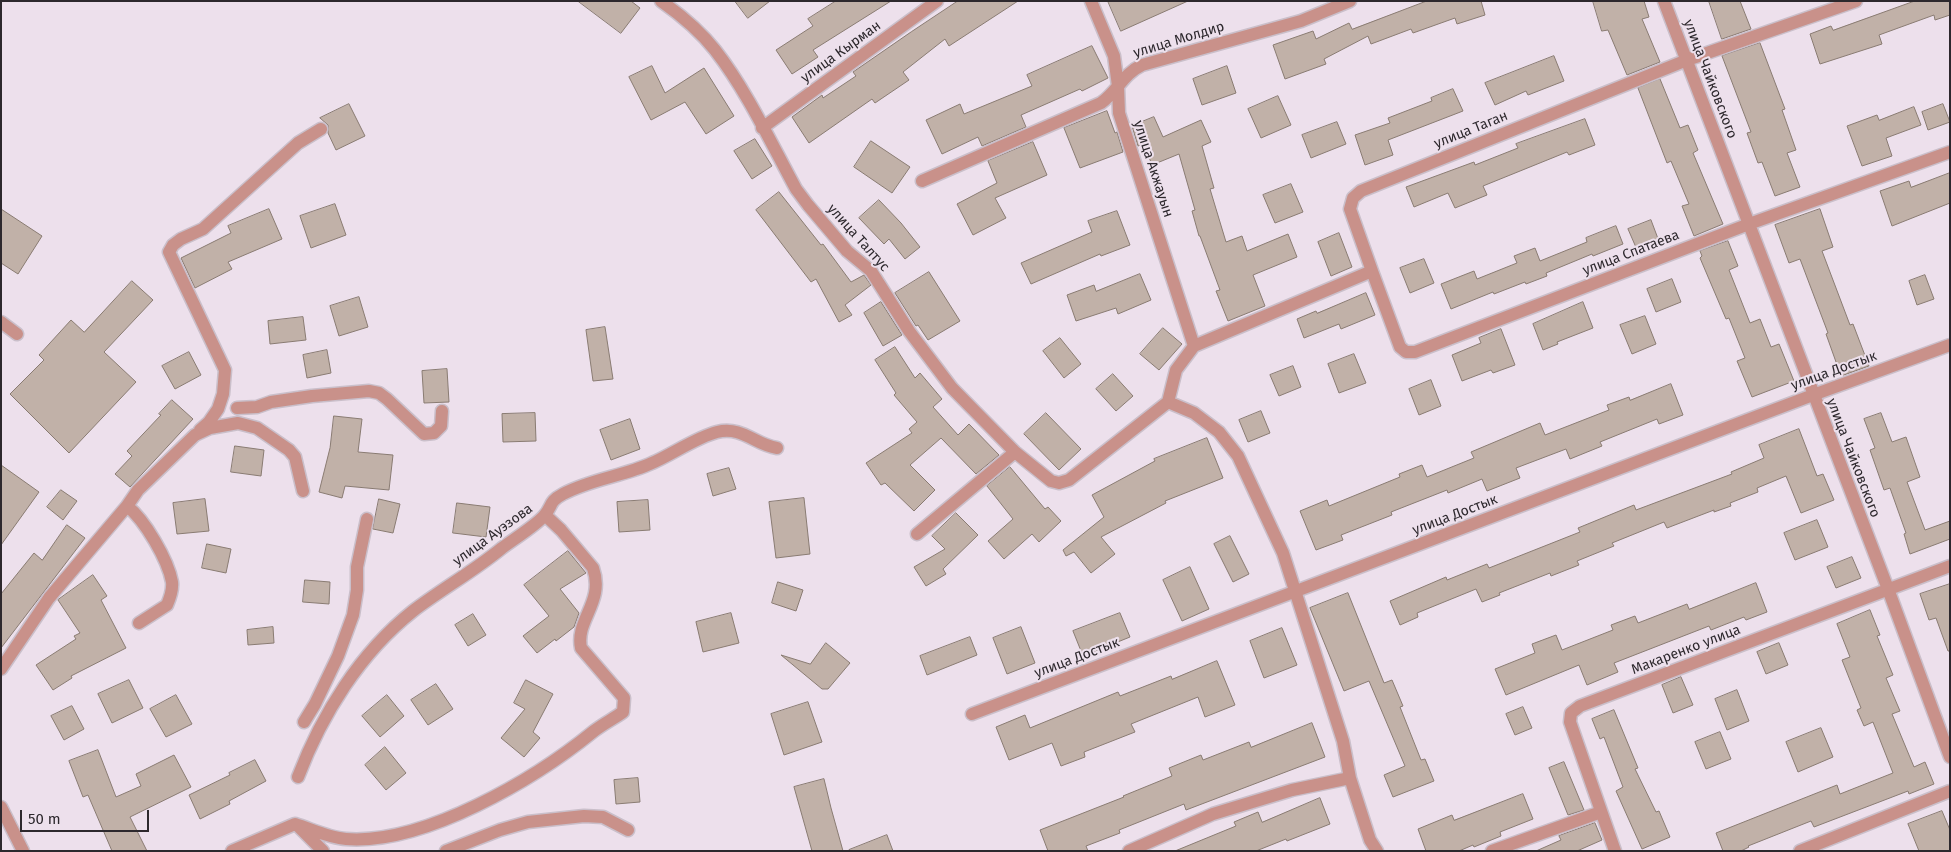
<!DOCTYPE html>
<meta charset="utf-8">
<style>
body{margin:0}
#map{position:relative;width:1951px;height:852px;overflow:hidden;background:#ede0ec;font-family:"Fira Sans",sans-serif}
canvas{display:block}
.frame{position:absolute;inset:0;border:2px solid #2d282d;pointer-events:none}
.scale{position:absolute;left:20px;top:810px;width:129px;height:22px;box-sizing:border-box;border:2px solid #2d282d;border-top:0;padding-left:6px;font-size:15px;line-height:18px;white-space:nowrap;color:#2d282d;-webkit-text-stroke:4px #ede0ec;paint-order:stroke}
</style>
<div id="map">
<canvas width="1951" height="852"></canvas>
<div class="frame"></div>
<div class="scale">50 m</div>
</div>
<script>
const c = document.querySelector('canvas').getContext('2d');
c.lineJoin = 'round';
function fill(path, color) { c.fillStyle = color; c.fill(path, 'evenodd'); }
function stroke(path, color, width, dash) { c.strokeStyle = color; c.lineWidth = width; c.lineCap = dash ? 'butt' : 'round'; c.setLineDash(dash || []); c.stroke(path); }
function drawText(font, color, halo, rows, align = 'center') {
  c.font = font + ' "Fira Sans",sans-serif'; c.lineWidth = 4; c.setLineDash([]); c.textBaseline = 'middle'; c.strokeStyle = halo; c.fillStyle = color; for (const [text, x, y, turn = 0] of rows) {
    c.save(); c.translate(x, y); c.rotate((+turn || 0) * Math.PI / 180); c.textAlign = isNaN(turn) ? turn : align; if (halo) c.strokeText(text, 0, 0); c.fillText(text, 0, 0); c.restore();
  }
}
const building = new Path2D(`
 M578,1H631L640,8L621,33Z
 M735,1H770L748,18Z
 M836,1H891L813,50L818,57L792,74L776,50L813,26L808,19Z
 M958,1H1018L949,46L945,39L903,72L909,80L875,103L872,99L809,143L792,117L822,95L823,98L856,76L853,72L911,32Z
 M1108,1H1188L1121,31Z
 M1427,1H1481L1485,15L1457,24L1455,18L1413,33L1411,29L1371,44L1368,36L1324,59L1326,64L1285,79L1273,45L1313,31L1316,39L1349,23L1352,29Z
 M1593,1H1644L1649,17L1642,19L1660,62L1627,75L1608,30L1602,31Z
 M1709,1H1740L1751,29L1722,39Z
 M1915,1H1950V15L1935,20L1934,15L1879,35L1882,44L1820,64L1810,34L1831,26L1833,30Z
 M1760,43L1785,109L1782,110L1796,150L1787,153L1800,187L1775,196L1762,162L1758,163L1747,133L1751,132L1722,56Z
 M1092,46L1108,78L1082,91L1080,89L1021,115L1026,127L982,146L978,137L942,154L926,120L960,104L964,114L1032,86L1027,75Z
 M1554,56L1564,81L1528,95L1526,91L1495,105L1485,83Z
 M652,66L665,93L704,68L734,116L706,134L685,102L651,120L629,77Z
 M1227,66L1236,93L1202,105L1193,79Z
 M1660,79L1680,128L1688,125L1698,150L1693,153L1723,224L1694,236L1682,206L1689,204L1671,161L1667,163L1638,88Z
 M1453,89L1463,111L1388,140L1393,155L1365,165L1355,135L1390,123L1388,118L1432,101L1431,98Z
 M1278,96L1291,125L1261,138L1248,109Z
 M349,104L365,136L336,150L328,133V125L320,118Z
 M1943,104L1950,122L1928,130L1922,112Z
 M1914,107L1921,125L1886,138L1892,156L1862,166L1847,126L1877,115L1879,120Z
 M1107,111L1115,133L1117,132L1123,152L1080,168L1064,128Z
 M1154,117L1163,137L1201,120L1211,142L1202,146L1214,188L1210,189L1226,242L1242,236L1247,251L1288,234L1297,257L1253,275L1265,306L1228,321L1216,291L1220,290L1200,236H1199L1192,211L1195,210L1179,154L1152,165L1144,144L1138,146L1132,126Z
 M1585,119L1595,145L1569,155L1567,152L1483,186L1487,195L1455,208L1448,193L1414,207L1406,187L1474,162L1475,165L1518,148L1516,144Z
 M1337,122L1346,144L1311,158L1302,135Z
 M755,139L772,166L752,179L734,151Z
 M871,141L910,167L892,193L854,167Z
 M1033,142L1047,175L995,198L1006,218L973,235L957,204L997,183L988,161Z
 M1950,173V203L1892,226L1880,191L1909,181L1911,187Z
 M1291,184L1303,212L1275,223L1263,195Z
 M779,192L821,245L823,244L851,282L864,275L871,285L845,305L852,315L839,322L816,279L811,282L756,210Z
 M879,200L901,223L920,247L905,259L889,239L884,244L859,218Z
 M335,204L346,235L311,248L300,216Z
 M1,209L42,236L18,274L1,263Z
 M269,209L282,239L228,262L232,269L195,288L181,258L231,233L228,226Z
 M1820,209L1833,247L1822,251L1850,325L1853,324L1869,366L1841,376L1826,334L1828,333L1800,259L1789,263L1775,225Z
 M1117,211L1130,245L1101,256L1100,254L1031,284L1021,263L1092,232L1088,221Z
 M1651,220L1660,244L1638,252L1628,229Z
 M1616,226L1623,244L1593,256L1592,254L1546,273L1547,276L1526,284L1525,282L1494,294L1493,292L1451,309L1441,284L1474,271L1477,279L1517,263L1514,256L1535,248L1540,261L1587,242L1586,238Z
 M1339,233L1352,267L1331,276L1318,242Z
 M1728,241L1738,266L1729,270L1750,323L1760,319L1771,347L1779,344L1794,381L1752,397L1737,361L1745,358L1729,318L1726,319L1700,258L1702,256L1700,251Z
 M1424,259L1434,283L1410,293L1400,268Z
 M929,272L960,321L928,340L918,325L916,326L895,293Z
 M1140,274L1151,300L1118,314L1116,308L1076,321L1067,295L1094,285L1096,291Z
 M1925,275L1934,299L1917,305L1909,281Z
 M1672,279L1681,302L1656,312L1647,289Z
 M132,281L153,300L104,352L136,382L69,453L10,394L44,360L39,355L71,320L84,332Z
 M1366,293L1375,315L1341,329L1339,324L1304,338L1297,319L1316,311L1317,313Z
 M359,297L368,327L339,336L330,306Z
 M881,302L902,335L883,346L864,313Z
 M1583,302L1593,328L1557,342L1558,344L1543,350L1533,324Z
 M1645,316L1656,344L1632,354L1620,325Z
 M303,317L306,340L270,344L268,321Z
 M605,327L613,379L593,381L586,330Z
 M1163,328L1182,344L1159,370L1140,354Z
 M1501,329L1515,365L1493,373L1491,370L1462,381L1452,355L1481,343L1479,338Z
 M1060,338L1081,364L1064,378L1043,351Z
 M895,347L915,378L920,373L942,399L933,407L958,435L969,424L999,455L976,474L941,438L910,465L935,490L914,511L885,483L881,485L866,463L912,433L909,429L917,422L894,395L896,393L875,360Z
 M327,350L331,373L307,378L303,355Z
 M189,352L201,375L175,389L162,366Z
 M1354,354L1366,383L1339,393L1328,364Z
 M1293,366L1301,387L1279,396L1270,375Z
 M447,369L449,402L424,403L422,371Z
 M1113,374L1133,396L1116,411L1096,389Z
 M1431,380L1441,406L1419,415L1409,389Z
 M1671,384L1683,415L1659,424L1657,419L1600,442L1602,446L1570,459L1566,449L1516,468L1520,478L1487,491L1482,479L1448,493L1447,490L1391,512L1392,515L1341,535L1343,540L1316,550L1300,511L1327,500L1329,506L1400,477L1399,474L1422,465L1427,477L1474,458L1471,452L1540,423L1545,435L1609,410L1607,405L1629,397L1630,400Z
 M172,400L193,419L130,487L115,474L132,456L127,451L161,415L159,414Z
 M1261,411L1270,433L1248,442L1239,420Z
 M535,413L536,441L503,442L502,414Z
 M1046,413L1081,449L1059,470L1024,434Z
 M1881,413L1892,442L1906,437L1920,477L1907,482L1925,530L1950,521V539L1910,554L1904,534L1906,533L1890,488L1884,490L1870,450L1875,448L1864,419Z
 M334,416L362,419L358,452L393,455L389,490L345,486L342,498L319,492L330,448Z
 M630,419L640,449L611,460L600,430Z
 M1799,429L1817,476L1823,474L1834,500L1801,513L1786,476L1757,488L1758,492L1730,503L1731,506L1714,512V510L1667,528L1664,522L1612,543L1614,546L1577,561L1579,565L1551,576L1550,573L1499,593L1500,595L1482,602L1476,589L1417,613L1418,617L1400,625L1390,601L1446,577L1447,580L1487,564L1489,568L1580,532L1578,528L1634,505L1636,510L1732,474L1731,472L1764,458L1759,445Z
 M1207,438L1223,478L1165,501L1166,503L1101,537L1115,554L1091,573L1074,552L1066,556L1063,550L1104,517L1092,495L1155,461L1154,459Z
 M235,446L264,450L261,476L231,472Z
 M1,465L39,492L1,545Z
 M1010,467L1045,509L1048,507L1061,521L1039,542L1032,534L1004,559L988,541L1013,519L987,486Z
 M729,468L736,489L713,496L707,474Z
 M61,490L77,501L63,520L47,507Z
 M804,498L810,554L776,558L769,502Z
 M205,499L209,531L177,534L173,503Z
 M379,499L400,504L393,533L373,529Z
 M648,500L650,530L619,532L617,502Z
 M457,503L490,507L486,537L453,533Z
 M956,513L978,535L943,569L946,574L926,586L914,567L945,549L932,536Z
 M1817,520L1828,547L1795,560L1784,533Z
 M67,525L85,538L1,648V594L34,553L42,560Z
 M1230,536L1249,574L1233,582L1214,544Z
 M207,544L231,549L226,573L202,568Z
 M568,551L586,573L560,589L579,613L574,627L556,641L555,639L537,653L523,636L549,616L524,585Z
 M1852,557L1861,578L1836,588L1827,567Z
 M1190,567L1209,609L1182,621L1163,580Z
 M93,575L107,596L101,600L126,648L71,676L72,678L53,690L36,665L76,639L74,636L80,633L58,600Z
 M305,580L330,582L329,604L303,602Z
 M778,582L803,590L796,611L772,603Z
 M1756,583L1767,612L1746,620L1744,617L1711,630L1709,626L1614,663L1618,672L1587,685L1579,665L1506,695L1495,669L1535,653L1532,644L1556,635L1562,650L1613,630L1611,625L1635,616L1638,623L1687,604L1689,609Z
 M1950,584V651H1948L1936,618L1929,620L1920,594Z
 M1348,593L1384,683L1392,680L1403,706L1400,707L1421,760L1425,759L1434,781L1393,797L1384,775L1405,766L1369,681L1344,691L1310,608Z
 M1870,610L1880,635L1877,636L1893,675L1886,678L1900,711L1892,714L1914,767L1925,762L1934,784L1909,794L1908,791L1814,827L1811,821L1748,846L1749,847L1741,851H1723L1716,833L1837,785L1840,794L1893,773L1873,722L1864,726L1857,710L1861,708L1842,660L1850,657L1837,624Z
 M731,613L739,643L703,652L696,622Z
 M1120,613L1130,637L1083,656L1073,631Z
 M473,614L486,635L468,646L455,625Z
 M273,627L274,643L248,645L247,630Z
 M1021,627L1035,663L1007,674L993,638Z
 M1282,628L1297,665L1264,678L1250,641Z
 M970,637L977,655L927,675L920,656Z
 M826,643L850,663L828,689H822L781,655L810,664Z
 M1779,643L1788,665L1766,674L1757,652Z
 M1217,661L1235,705L1205,717L1198,697L1131,724L1135,732L1084,752L1085,757L1061,766L1052,743L1009,760L996,727L1025,715L1030,728L1118,692L1120,696L1171,676L1172,679Z
 M1681,677L1693,705L1673,713L1662,685Z
 M129,680L143,708L112,723L98,694Z
 M526,680L553,694L533,732L540,738L524,757L501,738L525,709L514,703Z
 M436,684L453,709L428,725L411,700Z
 M1737,690L1749,721L1727,730L1715,699Z
 M176,695L192,724L166,737L150,709Z
 M387,695L404,716L380,737L362,716Z
 M808,702L822,742L784,755L771,714Z
 M72,706L84,729L64,740L51,716Z
 M1523,707L1532,728L1515,735L1506,714Z
 M1614,710L1638,768L1635,769L1656,812L1659,811L1670,837L1642,849L1616,791L1623,787L1604,737L1600,739L1592,719Z
 M1312,723L1325,757L1186,810L1184,804L1119,830L1120,833L1086,846L1088,851H1048L1040,830L1124,797L1123,796L1172,776L1169,768L1201,755L1203,760L1249,742L1251,747Z
 M1821,728L1833,757L1798,772L1786,742Z
 M1720,732L1731,759L1706,769L1695,742Z
 M385,747L406,773L386,790L365,765Z
 M98,750L116,797L141,786L136,774L174,755L191,787L130,817L147,851H112L88,795L83,797L69,761Z
 M255,760L266,781L229,801L230,804L200,819L189,795L230,775L229,773Z
 M1564,762L1584,810L1568,815L1549,768Z
 M638,778L640,802L616,804L614,780Z
 M824,779L831,808L843,851H812L794,787Z
 M1523,794L1533,819L1500,832L1501,836L1474,847L1473,845L1459,851H1426L1418,829L1452,815L1454,820Z
 M1320,798L1330,824L1287,841L1286,839L1256,851H1175L1236,826L1234,822L1258,812L1262,822Z
 M1942,811L1950,830V851H1919L1908,824Z
 M1595,823L1602,840L1577,851H1536L1561,840L1559,836Z
 M887,835L893,851H849V850Z`);
fill(building, '#c1b1a8');
stroke(building, '#897b72', 1);
const minor = new Path2D(`
 M661,1C681,15 700,31 715,50C747,91 771,143 796,189L808,205L847,251L871,271L909,331L952,388L1015,452L1051,481L1059,483L1069,480L1168,402L1176,370L1194,346
 M1091,1L1114,56L1118,86L1119,113L1194,346
 M1664,1L1888,589L1950,757
 M762,128L937,1
 M922,181L1101,103C1118,91 1123,74 1142,65L1301,21L1350,1
 M1372,271L1400,347L1406,352H1415L1749,224L1950,152
 M1,322L17,334
 M1194,346L1372,271L1350,209L1353,198L1361,191L1687,60L1856,1
 M1168,402L1194,413L1219,432L1238,456L1283,553L1343,741L1350,778L1370,840L1377,851
 M237,408L257,407L271,402L312,396L369,391L379,393L387,399L424,434L434,433L441,426L442,411
 M200,430L209,422L218,409L223,394L225,370L169,252L173,245L181,239L203,229L298,143L321,129
 M127,506C145,520 168,560 172,582C173,590 170,598 167,605L139,623
 M917,534L1015,452
 M1,669L49,598L127,506L138,490L195,435L210,428L238,423L257,428L289,450L295,457L303,491
 M972,714L1813,395L1950,345
 M304,722L315,704L338,656L353,615L357,590V567L367,519
 M298,777C322,714 360,653 413,611C442,589 474,571 502,548C514,539 535,526 544,516C553,506 548,502 563,494C591,479 624,476 652,463C671,455 697,437 717,432C743,426 755,445 777,448
 M1,807L23,851
 M297,825L323,851
 M232,851L295,824C311,829 329,838 346,839C424,845 535,779 594,731C603,724 613,719 623,712L624,698L581,648C575,620 605,602 593,568L561,530L545,515
 M446,851L500,830L528,822L584,816L603,817L628,830
 M1129,851L1213,814L1292,790L1350,778
 M1492,851L1601,812
 M1615,851L1570,722L1571,713L1580,706L1950,566
 M1800,851L1950,791`);
stroke(minor, '#cabfca', 15);
stroke(minor, '#c9918a', 12);
drawText('14px', '#2d282d', '#ede0ec', [
 ["улица Молдир",1179,40,-17],
 ["улица Кырман",841,52,-36],
 ["улица Чайковского",1710,79,69],
 ["улица Таган",1471,130,-22],
 ["улица Акжауын",1153,169,72],
 ["улица Талтус",858,238,48],
 ["улица Спатаева",1631,253,-21],
 ["улица Достык",1834,371,-20],
 ["улица Чайковского",1853,458,69],
 ["улица Достык",1455,515,-21],
 ["улица Ауэзова",493,535,-36],
 ["Макаренко улица",1686,650,-21],
 ["улица Достык",1077,658,-21]
]);
</script>
